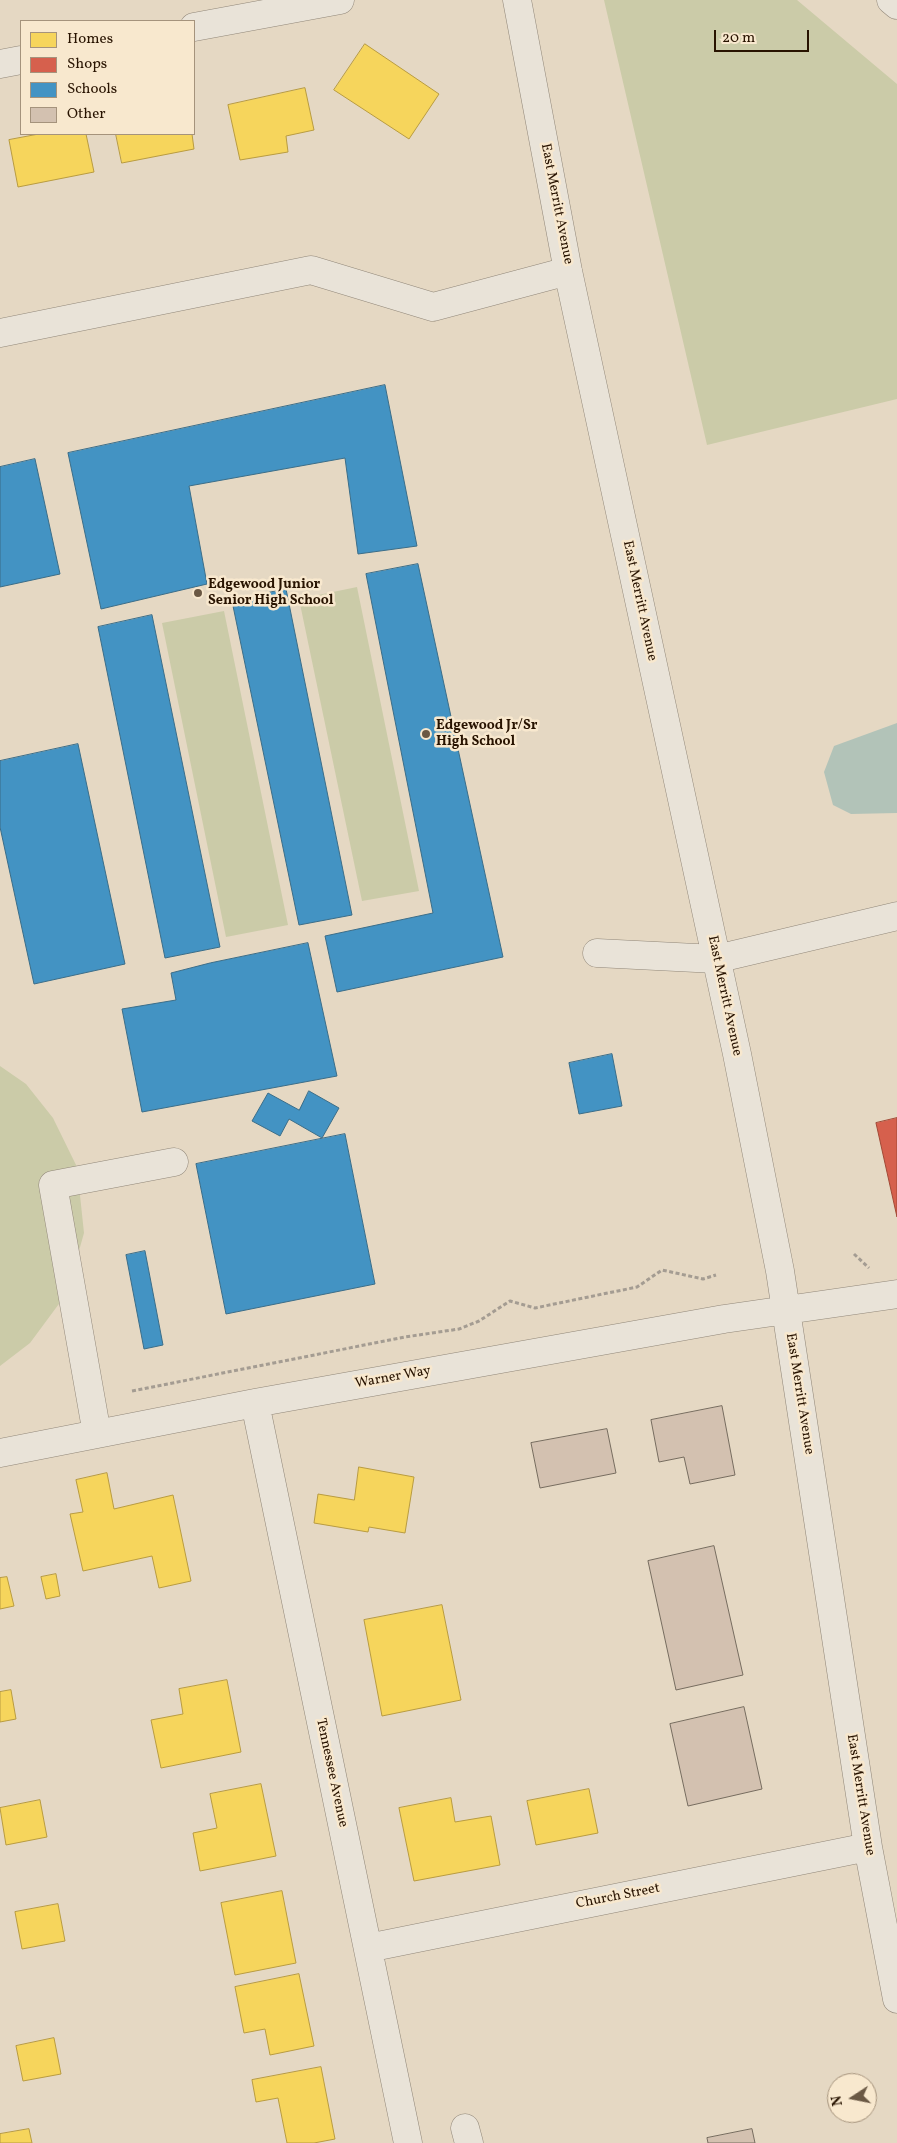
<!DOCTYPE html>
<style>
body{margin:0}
#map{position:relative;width:897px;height:2143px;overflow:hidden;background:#e5d8c3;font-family:Vollkorn,serif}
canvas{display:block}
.legend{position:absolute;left:20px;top:20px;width:175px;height:115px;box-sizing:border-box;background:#f8e8ce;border:1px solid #a5937c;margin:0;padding:6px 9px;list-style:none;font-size:15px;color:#281300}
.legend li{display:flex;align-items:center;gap:10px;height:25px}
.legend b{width:25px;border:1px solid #a5937c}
.north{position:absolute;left:827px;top:2073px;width:50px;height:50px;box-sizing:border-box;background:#f8e8ce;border:1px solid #a5937c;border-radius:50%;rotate:259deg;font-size:14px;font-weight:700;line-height:20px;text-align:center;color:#281300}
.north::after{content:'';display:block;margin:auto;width:18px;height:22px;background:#6a5844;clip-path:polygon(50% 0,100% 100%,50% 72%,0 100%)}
.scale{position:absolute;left:714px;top:30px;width:95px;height:22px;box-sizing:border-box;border:2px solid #281300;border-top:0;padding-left:6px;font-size:15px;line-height:18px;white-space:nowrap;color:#281300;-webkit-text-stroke:4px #f8e8ce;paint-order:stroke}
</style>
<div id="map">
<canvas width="897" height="2143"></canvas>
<ul class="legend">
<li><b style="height:14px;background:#f6d55c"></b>Homes</li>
<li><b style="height:14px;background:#d6604d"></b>Shops</li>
<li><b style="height:14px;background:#4393c3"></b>Schools</li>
<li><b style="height:14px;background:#d3c1b0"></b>Other</li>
</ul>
<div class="north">N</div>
<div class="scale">20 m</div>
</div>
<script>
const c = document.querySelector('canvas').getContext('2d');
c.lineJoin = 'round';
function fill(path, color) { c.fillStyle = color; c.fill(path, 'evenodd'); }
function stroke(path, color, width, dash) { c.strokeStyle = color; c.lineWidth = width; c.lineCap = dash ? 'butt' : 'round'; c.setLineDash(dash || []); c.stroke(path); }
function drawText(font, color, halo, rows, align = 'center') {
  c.font = font + ' Vollkorn,serif'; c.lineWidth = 5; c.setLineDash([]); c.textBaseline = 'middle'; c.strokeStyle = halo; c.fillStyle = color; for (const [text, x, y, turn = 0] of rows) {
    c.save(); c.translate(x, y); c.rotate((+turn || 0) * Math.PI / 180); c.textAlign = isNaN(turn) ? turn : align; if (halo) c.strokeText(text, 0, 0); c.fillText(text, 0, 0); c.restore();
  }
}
fill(new Path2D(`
 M604,0H797L897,84V399L707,445Z
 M357,587L419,891L362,901L299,599Z
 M224,611L288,925L226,937L162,623Z
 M0,1066L26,1084L53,1118L77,1167L84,1233L67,1293L30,1343L0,1366Z`), '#cbcba8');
fill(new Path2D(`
 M897,723V813L851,814L833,805L824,772L834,746Z`), '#b2c3b8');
const homes = new Path2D(`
 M365,44L439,94L409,139L334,90Z
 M305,88L314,130L286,136L288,152L240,160L228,105Z
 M39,134H86L94,172L18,187L9,140Z
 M116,134H192L194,149L122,163Z
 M359,1467L414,1477L405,1533L369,1527L368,1532L314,1523L318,1494L354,1500Z
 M107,1473L114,1509L173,1495L191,1581L159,1588L152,1556L83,1571L70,1514L83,1512L76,1480Z
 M56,1574L60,1596L46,1599L41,1577Z
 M7,1577L14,1606L0,1609V1578Z
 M442,1605L461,1700L382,1716L364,1620Z
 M227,1680L241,1752L161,1768L151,1720L183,1714L179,1689Z
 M11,1690L16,1719L0,1722V1692Z
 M261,1784L276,1856L200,1871L193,1833L217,1828L210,1794Z
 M589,1789L598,1833L536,1845L527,1801Z
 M451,1798L455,1822L491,1816L500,1865L414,1881L399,1808Z
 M40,1800L47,1837L6,1845L0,1808Z
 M282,1891L296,1963L235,1975L221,1903Z
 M58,1904L65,1941L22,1949L15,1912Z
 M299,1974L314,2046L270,2055L265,2029L244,2033L235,1987Z
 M54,2038L61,2074L23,2081L16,2046Z
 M321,2067L335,2139L314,2143H287L278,2098L256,2102L252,2080Z
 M29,2129L32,2143H0V2134Z`);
fill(homes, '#f6d55c');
stroke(homes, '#b89b40', 1);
const shops = new Path2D(`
 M897,1118V1217L876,1123Z`);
fill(shops, '#d6604d');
stroke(shops, '#a24936', 1);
const schools = new Path2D(`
 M385,385L417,546L358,554L345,458L189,486L207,584L101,609L68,453Z
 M35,459L60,574L0,587V467Z
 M418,564L503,957L337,992L325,936L433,913L366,574Z
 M286,589L352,915L299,925L232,601Z
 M152,615L220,947L165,958L98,627Z
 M78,744L125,964L34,984L0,827V761Z
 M308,943L337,1076L142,1112L122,1009L176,1000L171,973L210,963Z
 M612,1054L622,1106L579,1114L569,1063Z
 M309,1091L339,1108L322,1138L289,1119L280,1136L252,1121L268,1093L299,1110Z
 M345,1134L375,1284L226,1314L196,1164Z
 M145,1251L163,1345L144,1349L126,1255Z`);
fill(schools, '#4393c3');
stroke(schools, '#3b6d88', 1);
const building = new Path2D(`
 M722,1406L735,1475L690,1484L684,1457L659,1462L651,1420Z
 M607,1429L616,1473L540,1488L531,1443Z
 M714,1546L743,1675L676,1690L648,1561Z
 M744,1707L762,1789L688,1806L670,1724Z
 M752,2129L755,2143H708L707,2138Z`);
fill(building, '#d3c1b0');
stroke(building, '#766c5f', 1);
const minor = new Path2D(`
 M517,0L568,271L737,1054L780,1271L868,1847L897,1999
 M891,0L897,5
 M194,27L340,0
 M0,64L21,60
 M0,333L311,270L433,307L568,271
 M597,953L716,959L897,916
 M255,1403L408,2143
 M97,1434L53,1185L174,1162
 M0,1453L255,1403L724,1319L897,1294
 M368,1948L868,1847
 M465,2128L469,2143`);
stroke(minor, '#918779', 29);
stroke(new Path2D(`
 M854,1254L869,1268
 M132,1391L405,1337L459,1329L479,1321L510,1301L535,1308L637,1287L662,1270L703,1279L716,1275`), '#a49c92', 3, [4, 2.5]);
stroke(minor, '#e9e3d8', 28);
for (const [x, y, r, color] of [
 [198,593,5,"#6a5844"],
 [426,734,5,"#6a5844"]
]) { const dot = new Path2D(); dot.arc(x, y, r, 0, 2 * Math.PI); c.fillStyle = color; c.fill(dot); stroke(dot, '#f8e8ce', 2); }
drawText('14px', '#281300', '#f8e8ce', [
 ["East Merritt Avenue",556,204,79],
 ["East Merritt Avenue",639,601,78],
 ["East Merritt Avenue",724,996,78],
 ["Warner Way",393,1378,-10],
 ["East Merritt Avenue",799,1394,81],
 ["Tennessee Avenue",331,1773,78],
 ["East Merritt Avenue",860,1795,81],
 ["Church Street",618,1897,-11]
]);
drawText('bold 14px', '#281300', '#f8e8ce', [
 ["Edgewood Junior",208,585],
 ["Senior High School",208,601],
 ["Edgewood Jr/Sr",436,726],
 ["High School",436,742]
], 'left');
</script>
